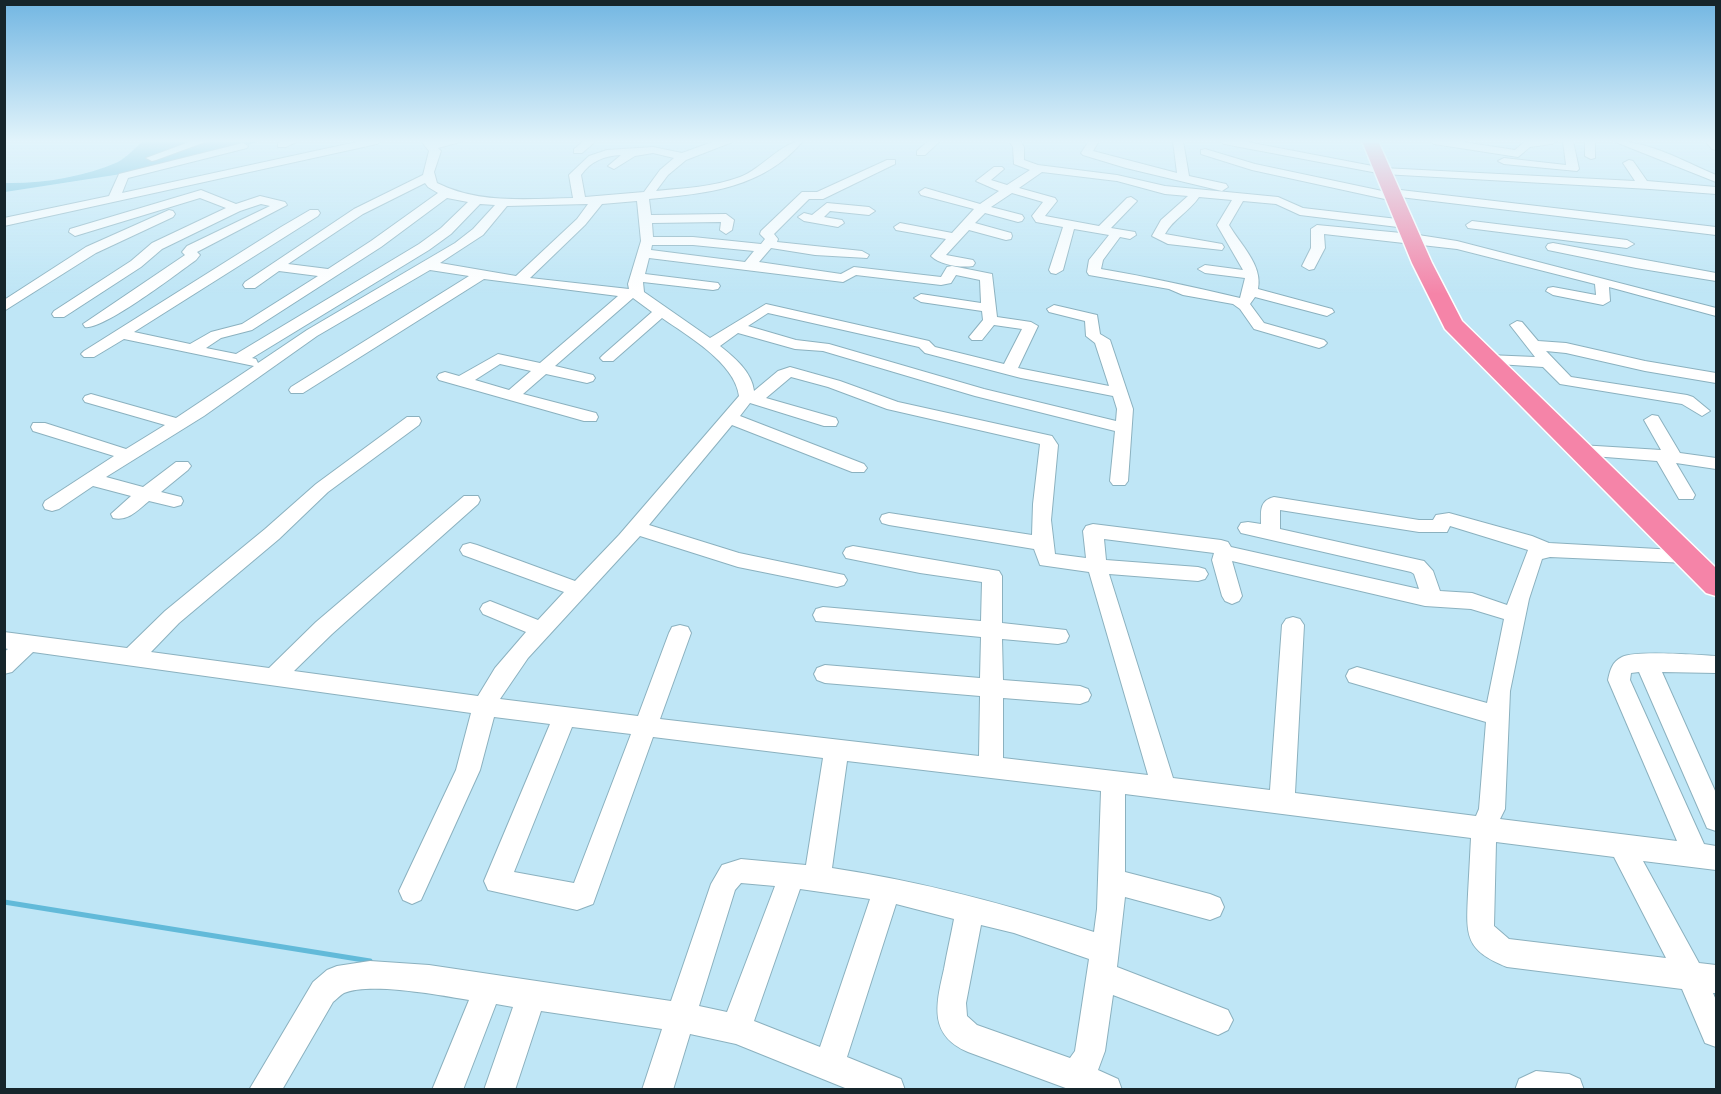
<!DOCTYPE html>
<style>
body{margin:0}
#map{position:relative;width:1721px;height:1094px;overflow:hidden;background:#bfe6f6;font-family:"Crimson Pro",serif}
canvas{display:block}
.frame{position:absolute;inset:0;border:6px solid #16252b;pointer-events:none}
</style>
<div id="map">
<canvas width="1721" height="1094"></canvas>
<div class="frame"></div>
</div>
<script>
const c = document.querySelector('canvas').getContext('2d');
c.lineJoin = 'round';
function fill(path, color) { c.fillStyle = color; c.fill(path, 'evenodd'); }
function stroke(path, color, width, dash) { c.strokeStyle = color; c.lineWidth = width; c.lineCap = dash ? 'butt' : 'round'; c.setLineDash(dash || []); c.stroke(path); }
fill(new Path2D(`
 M143,141H262L160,168L5,192L4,183C41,184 84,177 118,162C127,157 135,148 143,141Z`), '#62bad9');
stroke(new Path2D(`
 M4,902L370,961`), '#62bad9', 5);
const minor = new Path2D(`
 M192,141H208L156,160L152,161L146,158Z
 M282,141H298L286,147H278V143Z
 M361,141H382L377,144L4,226V218L109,196L119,174L243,143L248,146L247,148L128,178L122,193Z
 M421,141H464L438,148L441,151L434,172L437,183C478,204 528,199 573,198L569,175L571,173L589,156L607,150L653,147L682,153L715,141H735L686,160L668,175L656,191C683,188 714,187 740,177C762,169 782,141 803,141C762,189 708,193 649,199L651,215L726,214L734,220L732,230L726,234L720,230L721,222L652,223L653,237H693L761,244L765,239L760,234L761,231L802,192H817L887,160H895V164L823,199H809L774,234L778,239L777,242L862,251L869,255L867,258L815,255L771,248L759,262L841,274L854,267L941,277L947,267L952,266L992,274L997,317L1031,322L1038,326L1018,368L1109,386L1095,343L1086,336L1085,321L1049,312L1047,309L1054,305L1097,315L1100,334L1110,340L1133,409L1128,481L1125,485H1113L1110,481L1115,431L975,396L823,351L795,349L738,333L720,346C734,357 752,372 754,391L778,371L790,367L840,381L898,402L1052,436L1058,445L1051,520L1055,554L1086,558L1083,531L1086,526L1093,524L1221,540L1228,542L1231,547L1419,589L1414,574L1411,572L1241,533L1238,528L1241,523L1248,522L1261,524C1261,511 1259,501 1274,497L1419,520H1433L1436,515L1449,513L1532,536L1549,543L1694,551L1697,556L1694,561L1687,563L1550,557L1542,559L1529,599L1510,691L1505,809L1500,819L1677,841L1608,680C1610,670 1612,662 1622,657C1635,650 1698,655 1716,656V673L1662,672L1716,793V831L1707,828L1639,672L1631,673L1630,680L1704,844L1716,846V870L1643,861L1699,963L1716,965V993H1713L1716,1000V1047L1705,1043L1682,989L1507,967C1465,950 1466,936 1468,894C1469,876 1470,857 1471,838L1125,794V872L1210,894L1220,898L1224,907L1220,916L1210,920L1125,897L1117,967L1228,1010L1233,1020L1228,1030L1218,1035L1113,995L1105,1051L1098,1070L1118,1079L1122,1090H1071L968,1052C928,1035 936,1004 944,969C947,952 951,935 954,919L896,904L847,1057L901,1079L905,1090H850L736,1044L690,1034L673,1090H642L662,1029L541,1011L515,1090H484L513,1007L496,1004L463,1090H432L469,1000C440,995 370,982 344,993C340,995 336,1000 333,1002L282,1090H249L313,982L327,970L337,966L370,961L429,965L671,1001L711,884L722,865L741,859L806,865L823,758L653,737L593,904L577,910L488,890L484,881L550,724L494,717L480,770L421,900L412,904L403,900L399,891L456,770L471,713L33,652L12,672L4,674V652L8,649L4,648V632L127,648L165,611L265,529L316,484L407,417H419L421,421L419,425L328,492L279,539L179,623L151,652L269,668L316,622L464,496H478L480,500L478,504L332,634L294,671L478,696L495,668L526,632L483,614L480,609L483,604L490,601L538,620L564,592L463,555L460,550L463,545L470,543L477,545L575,581L619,535L739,396C735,363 688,336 662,318L613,361H603L600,358L603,355L652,312L633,298L555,366L593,375L595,378L593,381L587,383L546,374L523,394L596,413L598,417L596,421H584L439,380L437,377L439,374L445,372L459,376L498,354L540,363L618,296L484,279L303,393H291L289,390L291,387L469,276L430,270L317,336L204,416L106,477L143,487L176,462H188L191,466L188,470L161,492L181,497L183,501L181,505L174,507L149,501C139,509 128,522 113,518L111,514L131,496L93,486L59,509L52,511L45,509L43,505L45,501L114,456L33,431L31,427L33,423H45L126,449L165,425L85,402L83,399L85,396L91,394L176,418L254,366L124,339L94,357H84L81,354L84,351L281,227L310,210H318L320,213L318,216L134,332L190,344L211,332L242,324L318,276L279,271L255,288H245L243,285L245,282L354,209L423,175L429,151ZM653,153L674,158L660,170L644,192L585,197L581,175C591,161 604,156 621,155L608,166L614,169L635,156ZM425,183L428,187L438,193L371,241L328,269L288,264L363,214ZM447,198L468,202L441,228L419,244L236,354L206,348L221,338L252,330L381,247ZM637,201L641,241L628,284L629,289L530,278L585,225L602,204ZM480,204L495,205L473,229L455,243L307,330L258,363L256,359L252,358L429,250L451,234ZM588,204L577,219L516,276L440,263L483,235L507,206ZM652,245H693L754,251L745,262L651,250ZM649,258L843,282L856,275L941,285L951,283L956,275L980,280L981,303L921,294L914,298L921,302L982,311L983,320L969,337L972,340H982L994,325L1022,329L1004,364L935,347L929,341L766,304L710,338L644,292L643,282L713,290L718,289L720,286L718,283L645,274ZM768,313L919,347L925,353L1021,378L1113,396L1117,409L1116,421L984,389L829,344L796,340L748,326ZM500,364L531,371L509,390L475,380ZM791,377L828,387L887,409L1040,444L1033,504L1032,535L889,513L882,515L880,519L882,523L889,525L1034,549L1040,565L1089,572L1148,775L1003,758V698L1080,704L1088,701L1091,695L1088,689L1080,686L1003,680L1002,639L1058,644L1066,642L1069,636L1066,630L1002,623V576L999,571L853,546L846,548L843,553L846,558L920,573L982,582L981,621L823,607L816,609L813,615L816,621L981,637L980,678L825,665L817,668L814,674L817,680L825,683L980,696L979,756L660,719L691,633L688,627L680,625L672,627L669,633L638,716L500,699L528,658L640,536L738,567L837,587L844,585L847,580L844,575L739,553L649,525L732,425L852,472H864L867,468L864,464L740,416L750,403L824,426H836L838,422L836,418L766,398ZM1280,510L1419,532H1447L1450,526L1528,550L1507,605L1472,593L1440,591L1433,571L1424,561L1280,529ZM1104,539L1214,553L1212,560L1222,596L1225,601L1232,604L1239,601L1242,596L1232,561L1425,606L1471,609L1504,619L1487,703L1357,667L1349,670L1346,676L1349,682L1486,722L1479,809L1476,816L1295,793L1304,625L1300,619L1293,617L1286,619L1282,625L1270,790L1173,778L1109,574L1198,581L1205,579L1208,574L1205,569L1198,567L1106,560ZM572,727L631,734L574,883L514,872ZM847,761L1101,791L1097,909L1094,932C1008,905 921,881 832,868ZM1496,842L1614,857L1666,958L1509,939L1494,926ZM741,883L775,886L727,1012L699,1006L735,890ZM800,889L870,899L820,1047L754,1021ZM981,925L1014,933L1089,959L1075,1051L1070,1058L977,1025L967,1016L966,1003Z
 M584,141H596L582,153H574V149Z
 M928,141H940L925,155H917V151Z
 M1009,141H1020L1024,147V160L1038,165L1117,175L1165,186L1278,197L1303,208L1406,220L1412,224L1406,228L1300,215L1276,204L1243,201L1229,225C1240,244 1263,265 1258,289L1332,309L1334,312L1327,316L1255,297L1250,304L1264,323L1324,340L1327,343L1324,346L1319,348L1254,329L1240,309L1233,304L1183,295L1169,289L1089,275L1087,272L1089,260L1109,235L1074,229L1063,270L1056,274L1051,273L1049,270L1063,227L1036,222L1032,216L1043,202L1012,193L991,207L1022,215L1024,218L1022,221L1018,222L985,213L975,223L1011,233L1012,236L1011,239L1006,240L969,230L946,255L973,260L975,263L973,266C961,268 940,265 931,256L946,239L896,230L894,227L900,223L952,233L974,209L921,195L919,192L925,188L980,204L999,191L976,181L994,167H1002L1004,169L991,180L1007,185L1030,170L1014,164L1013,147ZM1042,172L1117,181L1165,194L1188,196L1161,220L1152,236L1168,244L1222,250L1224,247L1222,244L1165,234C1173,219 1190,211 1199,197L1232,200L1217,225L1243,270L1205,265L1198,269L1205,273L1245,278L1240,298C1194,287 1148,277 1101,269L1103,260L1120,237L1130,239L1136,235L1135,232L1111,228L1137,201L1131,197L1127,198L1099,226L1045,216L1057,201L1055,198L1019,188Z
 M1089,141H1099L1093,151L1177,173L1173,141H1183L1189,176L1226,184L1228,187L1222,191L1126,168L1083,155L1081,153Z
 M1219,141H1242L1383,168L1635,181L1623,163L1629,160L1633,161L1647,181L1716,187V194L1650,189L1383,174L1224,144Z
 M1429,141H1456L1515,150L1525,141H1557L1552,144L1530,147L1518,157L1434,144Z
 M1563,141H1573L1579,169L1577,171L1504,164L1498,161L1504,158L1566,165Z
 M1585,141H1595V158L1591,159L1585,156Z
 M1613,141C1649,141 1683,161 1716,175V182Z
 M1705,141H1716V150L1712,149Z
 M1205,149L1255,164L1387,192L1392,189L1716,227V235L1400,197L1394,201L1252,170L1201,154V150Z
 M201,190L236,204L260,196L285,202L287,205L197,252L200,255L196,260C178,273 102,331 85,327L83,324L185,255L182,252L187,246L270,206L261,204L240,211L162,249L141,267L64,317H54L52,314L54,311L131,261L152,243L226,208L200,198L75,236L69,232L70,229Z
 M827,203L869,207L875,211L869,215L830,211L824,217L842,220L844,223L838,227L804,221L798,217L804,213L812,215Z
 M169,210L173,211L175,214L173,217L96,253L4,311V300L86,247Z
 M1472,221L1627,240L1634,244L1627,248L1468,228L1466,225Z
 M1317,225L1412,234L1457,241L1716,308V316L1609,287L1610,301L1603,305L1553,295L1546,291L1548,288L1553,287L1596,295L1595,284L1457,249L1324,234L1325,248L1314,269L1309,270L1302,266L1311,248V229Z
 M1553,243L1716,273V281L1636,268L1548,250L1546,247L1548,244Z
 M1517,321L1522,322L1538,341L1566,343L1645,361L1716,373V383L1645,371L1566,353L1546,351L1571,377L1687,395L1693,397L1710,411L1702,416L1682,404L1560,384L1543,367L1483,363L1480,360L1483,357L1488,355L1535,357L1510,325Z
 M1652,415L1658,416L1680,453L1716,458V469L1676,463L1695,495L1693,499H1679L1657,461L1580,455L1574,454L1571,450L1574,446L1580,445L1661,450L1644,420Z
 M1536,1071L1569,1074L1580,1079L1584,1090H1515L1519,1079Z`);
const highway = new Path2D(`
 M1362,141H1378L1432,263L1462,321L1716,568V596L1706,593L1445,329L1412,263Z`);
stroke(minor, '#8bb1bf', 2);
stroke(highway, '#fff', 3);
fill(minor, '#fff');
fill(highway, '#f584a8');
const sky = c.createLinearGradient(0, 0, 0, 294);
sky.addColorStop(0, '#72b6e2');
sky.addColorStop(0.48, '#e2f4fb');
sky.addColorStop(1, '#e2f4fb00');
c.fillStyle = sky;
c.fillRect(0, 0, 1721, 294);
</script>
